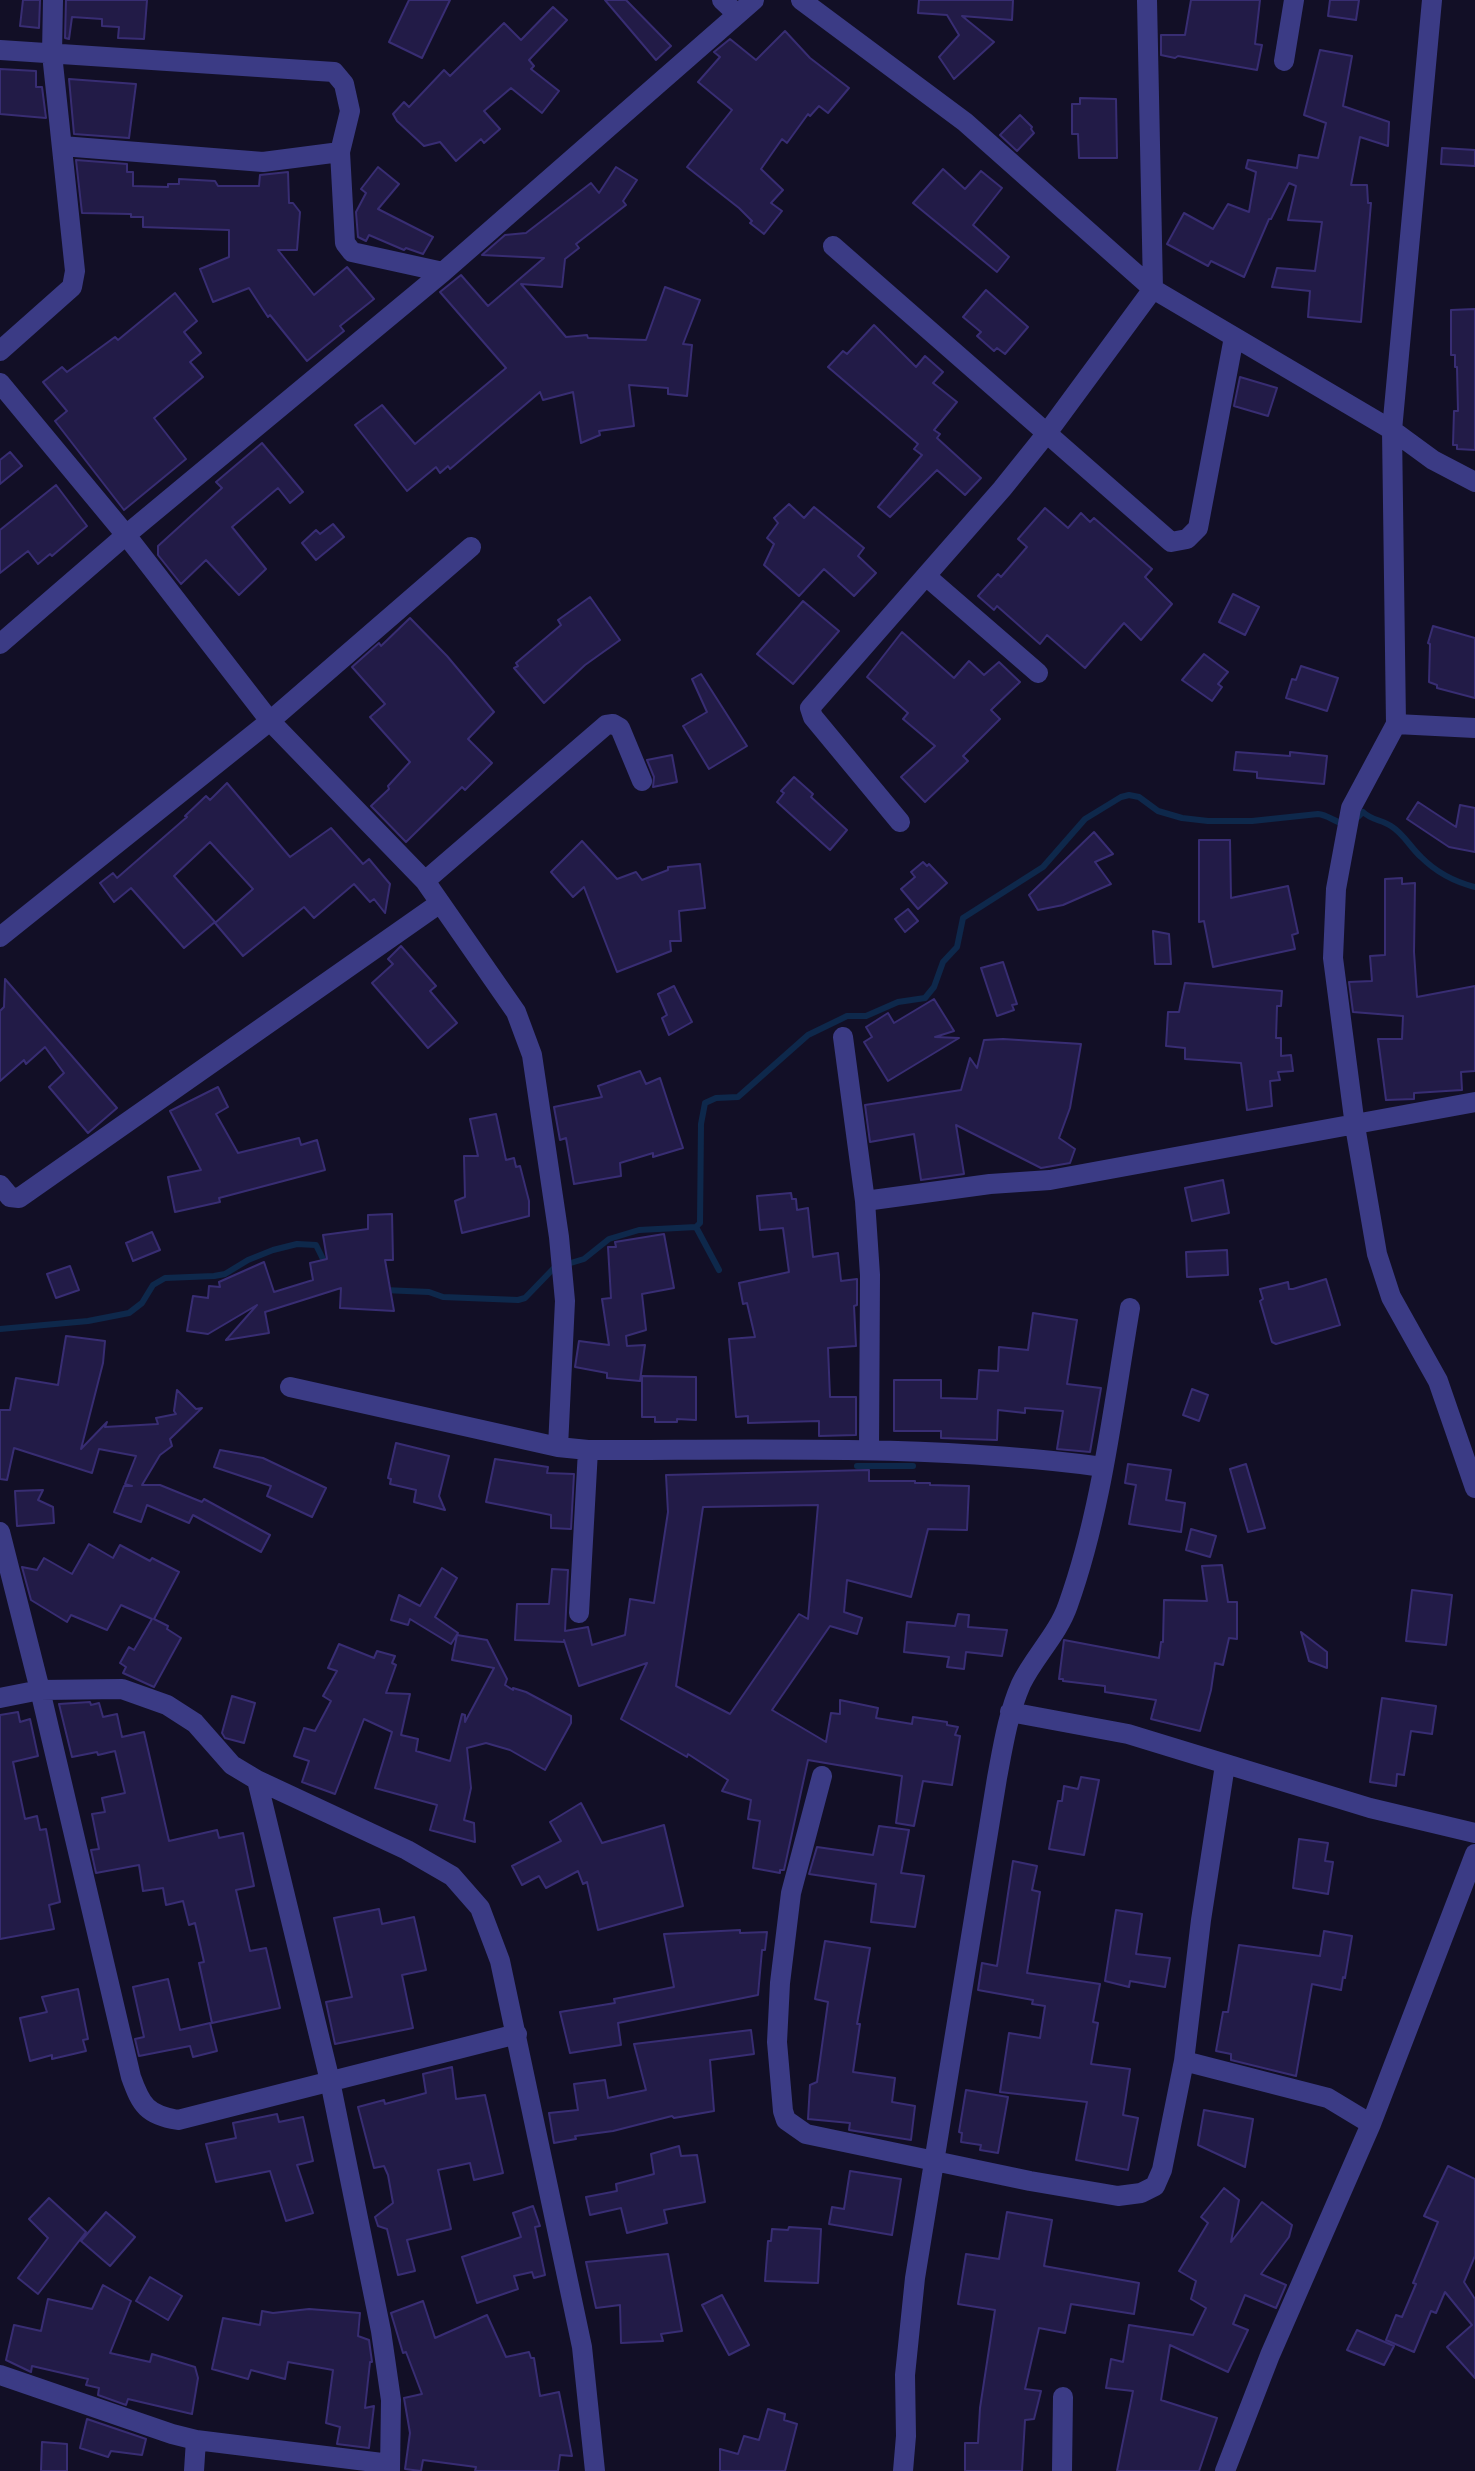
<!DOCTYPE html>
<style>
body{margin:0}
canvas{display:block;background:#120f26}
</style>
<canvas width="1475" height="2471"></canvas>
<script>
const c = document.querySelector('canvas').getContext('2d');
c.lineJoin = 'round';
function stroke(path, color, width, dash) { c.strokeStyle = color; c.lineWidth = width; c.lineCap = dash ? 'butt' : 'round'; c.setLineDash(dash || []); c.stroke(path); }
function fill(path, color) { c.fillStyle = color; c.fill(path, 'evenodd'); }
stroke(new Path2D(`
 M1356,819L1363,812C1371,820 1382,820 1391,826C1404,834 1410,847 1421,857C1436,872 1455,882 1475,887
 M719,1270L696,1227L700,1223L701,1124L705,1103L716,1098L738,1097L808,1035L841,1019L847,1016H866L898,1002L925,998L934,987L943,962L957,947L963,918L1043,867L1085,819L1121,797L1129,795L1139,797L1158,811L1182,818L1208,821H1252L1318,814C1329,815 1335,823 1346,824
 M384,1290L429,1292L443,1297L518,1300L525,1298L554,1268L584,1259L609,1239L639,1230L696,1227
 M0,1329L88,1321L129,1313L142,1303L153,1285L165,1278L214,1276L225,1274L248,1260L273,1250L297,1244L316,1245L326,1265
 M857,1466H913`), '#0e284b', 6);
const building = new Path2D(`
 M23,0H40L39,28L20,26Z
 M66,0H147L144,39L118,38L119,27L102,26V19L72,17L69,39L65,38Z
 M409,0H450L422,58L389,42Z
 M605,0H626L671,46L656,60Z
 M919,0H1013L1012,20L962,16L994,42L954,79L939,57L959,35L947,15L918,13Z
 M1191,0H1260L1255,44L1262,45L1257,70L1178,56L1175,58L1161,55V35H1185Z
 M1330,0H1359L1356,20L1328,16Z
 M553,7L567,20L529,60L534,66L531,69L559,91L542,113L511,88L484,111L500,129L484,143L481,139L456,161L440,142L424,146L397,121L393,114L404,102L409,107L444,70L450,76L504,23L521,40Z
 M785,31L810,58L849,88L828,113L819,106L810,116L808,114L787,143L782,139L761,169L783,190L771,203L782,211L764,234L750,223L752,221L739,208L687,167L732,110L698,82L720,57L714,52L730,39L756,60Z
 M1320,50L1352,56L1343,106L1389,122L1388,146L1360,137L1351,185H1367L1368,203H1371L1361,322L1308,317L1310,291L1272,287L1277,268L1315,271L1322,222L1288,220L1296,186L1289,183L1271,219H1269L1244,277L1211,261L1208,266L1167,244L1184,213L1213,229L1228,204L1249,212L1256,172L1246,168L1248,160L1297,168L1299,155L1318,158L1326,123L1304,115Z
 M0,69L36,71V87H42L46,118L0,114Z
 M69,79L136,84L129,138L74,134Z
 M1080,98L1116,99L1117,158H1079L1078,134H1072V104H1080Z
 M1020,115L1032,127L1031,129L1034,133L1017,151L1000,135Z
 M1442,148L1475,150V166L1441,164Z
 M76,160L127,164V172H133V186L168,187V184H179V179L215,181L218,186H259L260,175L288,172L289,203H293L300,212L297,250H278L314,295L347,267L374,299L340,326L344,331L307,361L270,315L268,317L249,288L213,302L200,269L229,257V230L143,227V217H131V214L82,213Z
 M378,167L399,184L378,209L433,237L423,254L406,248L404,250L369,235L366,241L358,237L356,212L366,193L361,189Z
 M616,167L637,180L623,201L626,205L576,244L579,248L565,259L562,287L521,284L566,337L587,335L588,338L646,340L665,287L700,300L683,344L692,345L687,396L668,394V388L629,385L634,426L599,431L600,435L581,443L573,392L543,400L540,392L450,469L448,466L440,473L436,467L407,491L355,425L382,405L415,444L506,368L440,292L461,275L488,306L544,258L482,255L505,235L526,233L591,183L599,193Z
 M943,169L965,189L981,171L1002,188L973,225L1009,257L997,272L913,203Z
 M986,290L1028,327L1005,354L997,348L994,351L977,336L981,332L963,317Z
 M175,293L197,321L184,332L201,353L190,362L203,377L154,418L186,459L124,510L55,421L67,411L43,382L62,367L67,372L115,337L118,340Z
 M1475,309V450L1457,449V445H1453L1454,411H1458L1457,367H1455V355H1451V310Z
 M874,325L916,367L925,356L943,372L933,383L957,402L934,430L940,434L937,438L981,478L965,495L937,470L890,517L878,507L922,455L914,449L918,444L828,367L843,351L847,354Z
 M1240,377L1277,388L1268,416L1234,406Z
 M262,443L303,492L290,503L278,488L232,527L266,569L239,595L206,560L181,584L158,555V546L222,488L216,482Z
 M10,452L22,466L0,484V460Z
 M56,485L87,526L52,556L50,554L38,564L28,551L0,573V530Z
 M789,504L804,518L814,507L864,548L858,556L876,573L854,596L824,569L799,596L764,565L774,544L767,538L778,523L774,518Z
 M1045,508L1068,528L1081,513L1090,522L1094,518L1152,569L1145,577L1172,604L1141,640L1124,623L1085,668L1047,635L1040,644L997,606L994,610L978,596L998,574L1001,577L1027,547L1018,539Z
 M333,524L344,537L316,560L302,543L316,530L320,534Z
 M1233,594L1259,607L1245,635L1219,622Z
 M590,597L620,640L585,665L544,703L514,668L518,666L516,663L561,625L558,620Z
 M803,601L839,631L793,684L757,654Z
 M410,618L447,656L494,712L468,739L492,763L465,790L462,787L406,842L371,806L389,789L388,786L410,762L370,717L385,704L352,667L379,643L381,646Z
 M1433,626L1475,638V698L1437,688V685L1429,682L1430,644L1428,643Z
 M902,632L954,678L969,661L984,675L999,662L1020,682L991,710L1000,719L963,756L968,761L925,802L901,777L935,746L903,719L908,713L867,677Z
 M1204,654L1228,672L1218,684L1222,687L1212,701L1182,680Z
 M1301,666L1338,678L1327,711L1286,698L1292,679L1296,680Z
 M701,674L747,746L709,769L683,726L707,712L692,679Z
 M1236,752L1290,756V752L1327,756L1324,784L1257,778V772L1234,770Z
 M672,755L677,782L653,787L654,777L647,760Z
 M794,777L813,794L811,797L847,830L830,850L777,802L784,793L781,791Z
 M227,783L290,857L331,828L363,864L369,859L390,884L385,913L374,899L370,902L354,884L314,918L304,907L243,956L215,923L253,889L210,842L174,876L215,922L184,948L131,888L114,902L100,883L113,873L117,878L187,817L185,816L206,796L210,800Z
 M1418,802L1456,827L1460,805L1475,808V852L1449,847L1407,819Z
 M1094,832L1113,854L1095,862L1111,884L1063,905L1038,910L1029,895Z
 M1199,840H1230L1231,898L1288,886L1298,933L1292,935L1295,949L1213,967L1204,921L1199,922Z
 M582,841L617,879L636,872L642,880L668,870V867L700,864L705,908L679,911L681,941H670L671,951L617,972L584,887L573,897L551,872Z
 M923,862L927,866L929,864L947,883L918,909L901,889L915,877L911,872Z
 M1402,878V884L1415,883L1414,952L1417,997L1475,986V1071L1461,1072L1462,1090L1414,1093V1099L1386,1100L1378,1039H1402L1403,1016L1353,1012L1349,982L1372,981L1370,956L1385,955V879Z
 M908,909L918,921L905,932L895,919Z
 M1153,931L1169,934L1171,964H1155Z
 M401,946L436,986L430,991L457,1023L428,1048L372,983L393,964L388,959Z
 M1003,962L1017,1004L1012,1005L1014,1010L997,1016L981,968Z
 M5,979L117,1108L88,1133L49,1087L64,1073L45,1047L26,1064L24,1060L0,1081V1011L4,1007Z
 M1185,983L1282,991L1281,1006H1277L1276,1038H1281V1056L1291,1055L1293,1071L1278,1072L1280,1080L1270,1081L1272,1106L1247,1110L1241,1063L1185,1059V1048L1166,1046L1168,1012H1179Z
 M674,986L692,1022L669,1035L662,1018L667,1015L658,994Z
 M934,999L954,1031L935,1037L959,1038L888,1081L864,1042L872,1037L866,1027L888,1013L894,1023Z
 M1003,1039L1081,1044L1070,1108L1059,1138L1075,1149L1070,1163L1041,1168L956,1125L964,1174L921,1180L914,1134L870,1142L865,1105L961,1090L970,1058L977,1068L984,1040Z
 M640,1071L646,1084L660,1078L683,1148L653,1157V1153L620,1163L621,1176L574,1184L566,1138L560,1140L554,1107L602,1097L598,1086Z
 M218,1087L228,1107L216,1114L238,1153L299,1138L301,1145L317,1140L325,1170L219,1198L220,1202L175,1212L168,1177L201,1170L170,1111Z
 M496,1114L506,1160L514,1158L516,1167L520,1166L529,1201V1216L462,1233L455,1201L465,1197L464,1156H478L470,1119Z
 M1223,1180L1229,1213L1192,1221L1185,1188Z
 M791,1193L792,1199H796L797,1210L808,1208L813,1257L838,1253L841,1281L857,1279V1305L854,1306L856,1346L828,1348L830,1397H856V1435L819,1436V1421L748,1423V1416L736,1417L729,1339L755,1337L747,1303L743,1304L739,1283L789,1272L783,1228L760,1230L757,1196Z
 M392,1214L393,1260H385L394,1311L340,1308L341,1288L265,1312L269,1333L226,1340L257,1305L208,1334L187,1331L193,1296L208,1298L209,1286L220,1287L219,1282L264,1262L274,1292L313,1280L310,1263L327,1259L323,1235L368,1229V1215Z
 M152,1232L160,1250L133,1261L126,1243Z
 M664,1234L674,1288L642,1294L646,1330L626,1336L627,1346L645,1345L640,1381L607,1378V1373L575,1367L579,1341L609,1345L602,1299L611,1298L608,1247H616L615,1242Z
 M1227,1250L1228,1275L1187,1277L1186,1252Z
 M70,1266L79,1290L56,1298L47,1274Z
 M1326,1279L1340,1325L1276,1344L1272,1342L1260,1301L1263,1299L1260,1289L1288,1282L1289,1289H1293Z
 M1033,1313L1077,1320L1067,1384L1101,1388L1090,1452L1057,1449L1063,1411L1025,1408V1413L998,1410L997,1440L941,1438V1431H894V1380H941V1398L977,1399L979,1370L998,1371L999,1347L1028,1350Z
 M66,1336L105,1341L103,1363L81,1449L107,1422L105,1427L158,1424L156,1418L176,1414L174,1411L177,1390L196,1409L202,1408L170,1439L172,1446L160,1455L142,1485H160L202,1502L204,1499L270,1535L261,1552L193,1515L189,1523L147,1505L141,1522L114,1512L124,1486H132L125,1484L136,1456L99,1449L92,1473L14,1448L7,1480L0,1479V1410H10L16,1378L58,1385Z
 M642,1376L696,1377V1420L677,1419V1422H655V1417H642Z
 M1192,1389L1208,1395L1199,1421L1183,1415Z
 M396,1443L449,1456L439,1496L445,1510L414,1502L416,1490L390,1484L391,1479L388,1478Z
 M220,1450L263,1458L326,1488L312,1517L267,1496L271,1486L214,1467Z
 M495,1459L548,1467L547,1473L574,1474L571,1529L551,1528V1515L486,1502Z
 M1128,1464L1171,1470L1166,1500L1185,1503L1181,1532L1129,1524L1136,1485L1125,1483Z
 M1246,1464L1265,1528L1248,1532L1230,1469Z
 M869,1470V1481H915V1483H930V1485L969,1486L967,1530L928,1529L911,1597L847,1580L844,1612L862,1618L857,1634L830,1626L772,1710L826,1742L831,1713L840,1714V1700L878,1708L876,1718L912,1724L913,1717L947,1722V1725L958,1727L955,1735L960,1736L952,1785L923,1781L914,1826L896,1823L902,1776L808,1760L784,1870H780V1873L753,1868L760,1821L748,1819L751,1800L722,1791L728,1780L688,1754L687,1757L621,1719L647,1663L579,1686L564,1640V1642L515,1640L517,1604H549L552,1569L568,1570L565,1631L588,1627L592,1645L625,1635L630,1599L654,1603L668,1512L666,1475ZM818,1505L808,1619L799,1614L730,1714L676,1686L703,1507Z
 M43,1490L38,1500L53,1507L54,1523L17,1526L15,1491Z
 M1191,1529L1216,1536L1210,1557L1186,1550Z
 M89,1544L113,1558L120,1545L150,1561L152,1558L179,1572L154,1619L168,1626L167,1629L181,1638L154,1687L123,1673L126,1667L120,1663L129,1647L134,1650L152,1619L121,1605L107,1630L71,1615L67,1622L31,1600L22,1567L37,1570L44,1558L72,1574Z
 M1222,1565L1228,1602H1237V1639L1229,1638L1223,1665L1215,1663L1211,1690L1200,1731L1151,1719L1156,1700L1105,1692V1686L1063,1681V1679H1059L1064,1640L1159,1658L1161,1642H1163L1164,1600L1207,1601L1202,1566Z
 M442,1568L457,1578L435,1617L458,1633L451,1644L410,1619L408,1625L391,1620L399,1595L420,1606Z
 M1412,1590L1452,1595L1446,1645L1406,1641Z
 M958,1614L969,1615L968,1627L1007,1630L1002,1656L966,1652L964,1669L947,1667L949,1657L904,1652L907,1622L955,1626Z
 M1301,1632L1327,1652V1668L1309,1661Z
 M457,1635L487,1640L507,1679L505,1685L513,1690V1688L526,1692L571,1716V1723L545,1770L510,1750L486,1743L467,1748L471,1788L464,1820L474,1823L475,1842L430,1830L437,1805L375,1788L392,1732L364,1719L335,1794L302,1782L309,1761L294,1756L304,1728L315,1731L331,1701L323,1696L337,1671L328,1668L339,1644L374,1658L377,1651L395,1656L392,1663L396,1665L386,1693L410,1694L401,1735L418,1739L416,1751L450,1761L462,1714L465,1715V1722L494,1668L452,1660Z
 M232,1696L255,1703L244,1743L225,1738L222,1733Z
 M1382,1698L1436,1706L1432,1734L1411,1731L1404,1775L1397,1774L1396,1786L1370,1782Z
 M90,1702L91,1705L99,1703L103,1717L117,1714L122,1737L144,1732L169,1841L217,1830L219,1838L243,1833L254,1886L236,1890L250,1951L266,1948L280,2008L212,2023L199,1963L204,1962L195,1923L189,1925L183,1901L166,1905L163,1888L143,1891L139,1865L96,1873L91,1850L99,1849L92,1814L105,1812L102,1798L125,1793L115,1751L98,1755L97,1752L72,1757L59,1704Z
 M18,1712L20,1722L30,1719L38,1756L13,1762L25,1819L37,1816L40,1830L46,1829L60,1902L49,1905L54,1929L0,1939V1715Z
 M1081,1777L1099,1780L1084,1855L1049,1849L1058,1801H1062L1064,1786L1078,1789Z
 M581,1803L602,1843L664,1825L683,1906L598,1930L587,1882L583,1884L578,1871L546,1888L539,1876L522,1885L512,1866L561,1841L550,1822Z
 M879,1826L909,1830L901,1873L924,1876L915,1927L871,1922L876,1884L809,1874L817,1847L873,1855Z
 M1299,1839L1328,1843L1325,1861L1333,1862L1328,1894L1293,1888Z
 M1013,1861L1037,1866L1032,1890L1040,1892L1027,1973L1100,1984L1093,2022L1098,2023L1091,2064L1130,2069L1123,2115L1138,2118L1128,2170L1076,2160L1087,2102L1000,2092L1009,2033L1040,2038L1045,2006L1032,2004L1033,2000L978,1990L982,1963L997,1966Z
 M379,1909L382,1924L414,1917L426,1970L402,1975L413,2028L335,2044L326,2002L352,1997L334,1918Z
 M1116,1910L1142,1914L1136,1954L1170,1958L1165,1987L1130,1981L1129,1987L1105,1981Z
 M740,1930V1933L767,1932L765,1950H762L758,1995L618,2023L621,2045L570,2053L560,2012L615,2003L614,1999L674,1987L664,1934Z
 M1324,1931L1352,1936L1345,1978L1343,1977L1341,1990L1312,1984L1296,2076L1231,2060V2054L1216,2051L1223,2012H1228L1239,1945L1320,1956Z
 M825,1941L870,1948L857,2024H860L853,2072L895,2078L892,2102L915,2106L911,2140L849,2130L850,2123L808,2119L810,2085L817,2082L828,2002L815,1999Z
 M168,1979L180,2030L210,2023L217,2051L193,2057L190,2046L139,2056L135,2039L144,2037L133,1987Z
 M78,1989L88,2039L83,2040L86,2051L52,2059V2055L30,2061L20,2018L47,2012L42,1997Z
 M751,2030L754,2054L710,2060L714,2111L674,2118L672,2116L613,2131L575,2136L576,2139L554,2143L549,2113L578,2110L574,2084L605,2080L608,2098L646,2090L634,2044Z
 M452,2067L456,2099L485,2095L503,2173L474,2180L470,2163L438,2170L451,2229L407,2240L415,2271L398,2275L387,2229L378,2226L375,2217L393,2203L388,2175L384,2166L374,2168L358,2107L384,2100L385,2104L426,2093L423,2074Z
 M966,2090L1008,2097L998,2153L980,2150L981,2145L961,2142L962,2133L959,2132Z
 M1204,2110L1253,2119L1245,2167L1198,2145Z
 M277,2114L279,2122L303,2117L313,2161L297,2165L313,2213L286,2221L270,2171L216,2182L206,2144L236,2138L233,2123Z
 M679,2146L681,2156L697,2155L705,2202L664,2210L667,2223L627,2233L621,2208L590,2215L586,2197L617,2191L616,2184L654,2174L651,2154Z
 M1448,2166L1475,2179V2256L1464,2282L1475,2299V2378L1447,2347L1472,2325L1445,2292L1436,2313L1431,2311L1414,2352L1386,2340L1396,2315L1402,2317L1416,2284L1413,2283L1438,2222L1424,2216Z
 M850,2171L901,2179L892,2235L829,2224L832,2207L844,2209Z
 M1224,2188L1239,2200L1231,2242L1262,2202L1292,2225L1289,2237L1261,2274L1286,2285L1276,2308L1245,2295L1233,2324L1248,2330L1228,2372L1170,2345L1161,2400L1217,2418L1199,2471H1117L1133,2391L1106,2388L1111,2359L1123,2362L1129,2325L1193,2335L1206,2308L1191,2299L1196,2281L1179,2271L1208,2223L1201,2217Z
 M49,2198L86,2232L38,2294L18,2278L48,2238L29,2219Z
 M533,2206L540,2226L535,2227L545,2275L534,2278L532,2272L514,2276L518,2289L477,2303L462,2257L521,2237L513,2213Z
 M106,2212L135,2237L110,2266L81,2241Z
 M1007,2212L1052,2220L1044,2266L1139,2283L1134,2314L1071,2304L1065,2333L1039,2328L1025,2389L1041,2391L1034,2419L1025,2420L1022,2471H965V2443H978L980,2408L995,2310L958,2304L966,2254L999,2259Z
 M789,2227L821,2229L818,2283L765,2281L768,2241H771L772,2229L788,2230Z
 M668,2254L682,2331L661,2334L663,2341L621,2343L620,2305L596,2308L586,2262Z
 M150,2277L182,2296L168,2320L136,2301Z
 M103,2285L131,2301L110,2353L150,2362L152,2354L195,2367L198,2378L192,2414L128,2399L126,2405L98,2395L99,2388L86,2385L88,2379L32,2366L31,2372L6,2360L14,2325L41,2331L48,2299L92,2309Z
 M722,2295L749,2345L729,2355L702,2305Z
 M423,2301L435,2338L487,2315L506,2357L529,2352L531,2358H534L540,2396L559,2392L572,2456L560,2455L558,2471H475L476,2467L423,2460L421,2471L405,2469L410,2433L404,2398L422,2394L406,2352L403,2353L391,2313Z
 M309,2309L360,2313L358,2336L369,2340L372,2362H370L365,2408L374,2406L369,2448L337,2444L340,2427L326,2423L333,2370L288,2362L285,2379L251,2370L248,2379L212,2369L223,2318L260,2325L262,2311L273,2313Z
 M1357,2330L1394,2346L1384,2365L1347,2350Z
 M768,2409L785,2414L784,2420L797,2424L785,2471H720V2449L738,2454L744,2436L759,2440Z
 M87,2419L146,2439L142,2455L111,2451L108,2457L80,2448Z
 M42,2442L67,2444V2471H41Z`);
fill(building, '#221b47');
stroke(building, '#382d73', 2);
stroke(new Path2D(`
 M722,0L737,14
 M801,0L965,122L1153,289L1392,430L1433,460L1475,482
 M1432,0L1392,430L1396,724L1351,808L1336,889L1333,958L1355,1126L1377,1254L1391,1297L1438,1381L1475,1488
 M0,50L334,72L344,84L350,111L340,152L345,243L352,252L443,272
 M1284,61L1294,0
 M62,146L263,162L340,152
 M833,246L1171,542L1187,539L1198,528L1234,337
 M0,351L72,287L75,271L52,54L53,0
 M0,383L126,535L270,721L425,881L516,1012L532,1055L559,1237L565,1301L558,1447
 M926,576L1038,673
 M0,644L126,535L443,272L754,0
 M1396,724L1475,728
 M900,822L813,717L810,708L1002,489L1047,433L1153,289L1147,0
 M425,881L606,725L613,724L620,728L642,781
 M0,937L270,721L471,547
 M843,1037L865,1201L870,1275L869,1450
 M0,1185L10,1197L19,1198L440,903
 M865,1201L990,1184L1050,1180L1475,1102
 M290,1387L558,1447L588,1450C760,1450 932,1444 1103,1467
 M0,1532L40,1690L131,2077C141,2105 147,2115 178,2120L517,2034
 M579,1613L588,1450
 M0,1698L40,1690L122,1689L167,1705L195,1723L232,1765L257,1780L407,1850L452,1876L480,1908L500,1961L582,2347L595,2471
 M1010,1712L1128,1734L1370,1808L1475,1833
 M822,1776L791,1893L780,1983L777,2042L783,2111L786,2120L806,2134L1030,2181L1118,2196L1141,2193L1155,2186L1162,2170L1184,2061L1201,1920L1225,1765
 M257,1780L330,2081L381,2331L391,2400L390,2471
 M1184,2061L1328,2098L1371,2124
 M0,2375L172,2434L196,2440L390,2464
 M194,2471L196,2440
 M903,2471L906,2436L905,2375L915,2278L997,1778C1003,1746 1008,1714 1021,1684C1034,1657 1058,1634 1068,1605C1102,1510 1113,1407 1130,1308
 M1062,2471L1063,2397
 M1225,2471L1270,2355L1371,2124L1475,1854`), '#3b3b85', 20);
</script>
